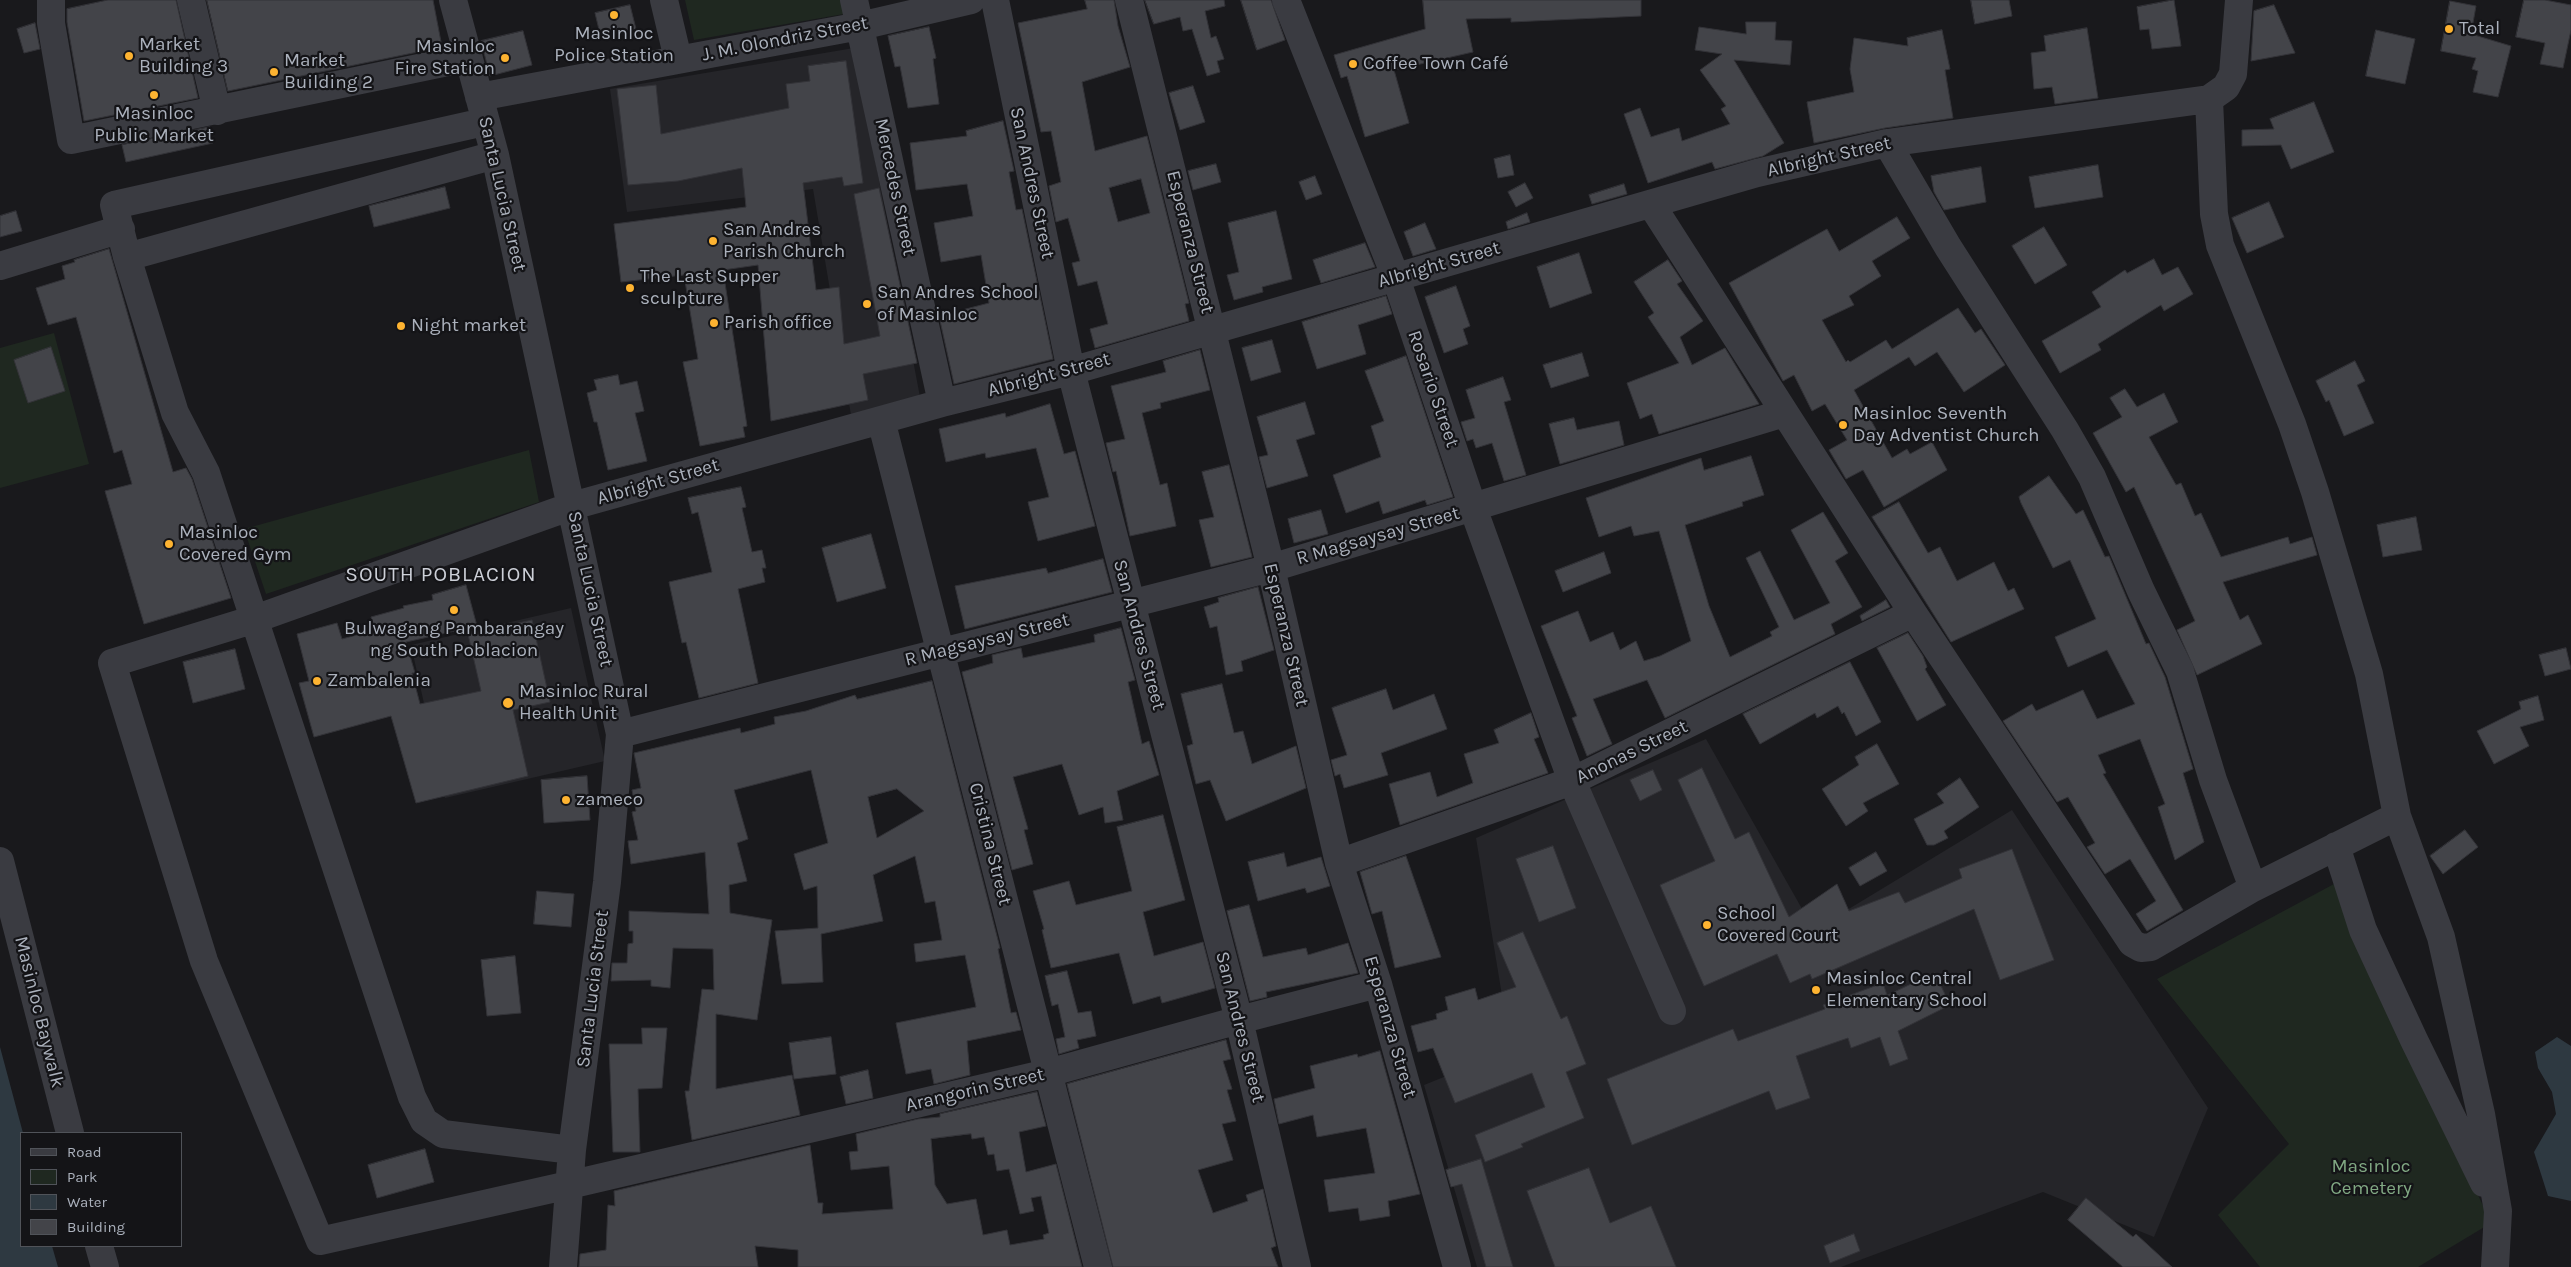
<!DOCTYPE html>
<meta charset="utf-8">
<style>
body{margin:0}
#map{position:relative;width:2571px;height:1267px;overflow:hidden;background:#19191c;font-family:Karla,sans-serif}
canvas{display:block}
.legend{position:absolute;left:20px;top:1132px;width:162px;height:115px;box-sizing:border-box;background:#141417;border:1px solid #505359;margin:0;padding:6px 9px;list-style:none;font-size:15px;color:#abb1bc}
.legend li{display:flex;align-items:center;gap:10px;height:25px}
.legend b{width:25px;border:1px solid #505359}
</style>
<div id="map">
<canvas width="2571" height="1267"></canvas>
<ul class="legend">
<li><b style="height:6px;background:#3a3b41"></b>Road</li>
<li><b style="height:14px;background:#1f2820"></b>Park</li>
<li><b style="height:14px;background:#2e3941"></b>Water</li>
<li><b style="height:14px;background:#434449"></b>Building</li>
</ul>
</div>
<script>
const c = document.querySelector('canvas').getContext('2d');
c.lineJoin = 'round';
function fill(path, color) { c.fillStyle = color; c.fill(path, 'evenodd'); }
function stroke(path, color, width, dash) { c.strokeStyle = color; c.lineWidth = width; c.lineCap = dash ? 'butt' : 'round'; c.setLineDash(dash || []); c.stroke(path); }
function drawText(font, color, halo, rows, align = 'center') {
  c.font = font + ' Karla,sans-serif'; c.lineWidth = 4.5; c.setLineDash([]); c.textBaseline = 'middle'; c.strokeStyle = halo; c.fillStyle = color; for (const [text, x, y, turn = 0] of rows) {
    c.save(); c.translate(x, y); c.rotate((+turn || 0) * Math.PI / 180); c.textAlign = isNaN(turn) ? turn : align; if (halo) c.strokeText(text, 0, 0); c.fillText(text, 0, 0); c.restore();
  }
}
fill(new Path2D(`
 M854,48L920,397L851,415L813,189L627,212L610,89Z
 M571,608L605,761L445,798L411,645Z
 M1706,739L1814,930L2012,810L2208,1108L2154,1237L2043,1192L1841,1267H1477L1424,1085L1511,1050L1476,838Z`), '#252529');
fill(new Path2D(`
 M685,0H841L844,14L694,40Z
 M54,333L89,464L0,488V348Z
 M529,450L539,502L266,594L244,529Z
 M2334,884L2491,1223L2418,1267H2260L2218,1215L2289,1144L2157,979Z`), '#1f2820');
fill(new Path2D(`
 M2557,1037L2571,1046V1201L2548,1196L2534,1152L2556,1114L2552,1092L2538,1068L2535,1052Z
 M0,1047L23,1133L21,1246H52L58,1267H0Z`), '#2e3941');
const building = new Path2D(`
 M108,0H176L198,98L84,121L67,22V9Z
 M207,0H433L442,47L228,91Z
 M1085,0H1114L1118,26L1130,67L1082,82L1095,151L1147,136L1189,303L1185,304L1189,321L1095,348L1090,329L1108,324L1097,281L1078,286L1072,263L1080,261L1068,218L1056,222L1049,186L1061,182L1051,131L1041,132L1018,23L1087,9ZM1141,179L1150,213L1118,222L1109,188Z
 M1145,0H1224L1225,6L1205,11L1211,38L1216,36L1224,59L1217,61L1220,72L1207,76L1192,29L1183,31L1180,17L1154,24Z
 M1241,0H1271L1285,40L1257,50Z
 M1423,0H1641V16L1511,22V18L1466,19L1473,52L1394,70L1409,123L1365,137L1347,76L1341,78L1334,55L1425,29Z
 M1971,0H2009L2012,16L1975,24Z
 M2174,0L2181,46L2152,49L2149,29L2140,30L2137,7Z
 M2524,0H2545L2571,5V30L2563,68L2540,64L2545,43L2516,37Z
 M2450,1L2476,6L2471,34L2511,46L2498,97L2473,92L2478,71L2472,69L2476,58L2441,51Z
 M630,5L636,29L601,38L595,13Z
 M2274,5L2295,53L2251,61L2254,11Z
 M1746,22H1776L1775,40L1792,41L1790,65L1734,60L1784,143L1763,156L1715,169L1712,162L1648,183L1624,114L1640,108L1651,137L1679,128L1682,141L1730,124L1721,109L1726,106L1700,70L1722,54L1695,50L1699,27L1746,34Z
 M35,23L40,49L24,53L17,29Z
 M929,27L936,58L933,59L939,104L908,108L900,66L895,67L888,36Z
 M2087,28L2098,98L2055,104L2052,87L2034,89L2031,53L2046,51L2044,36Z
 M1942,30L1950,69L1945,70L1953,118L1885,128L1814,143L1807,102L1854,92L1850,69L1854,38L1908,46L1907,38Z
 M2376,30L2415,39L2405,84L2366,76Z
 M523,31L532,65L490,76L481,41Z
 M846,61L863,183L844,186L842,177L803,183L816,290L839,287L844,344L880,336L854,194L879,188L917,363L863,374L868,400L771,421L758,265L723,270L747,426L743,427L745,437L700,446L683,362L698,359L684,275L621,282L614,224L746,207L742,168L678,181L628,185L617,89L656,85L661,134L789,108L786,84L810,81L808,66Z
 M1193,86L1205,122L1180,130L1169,93Z
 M2314,102L2334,152L2291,169L2281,145L2242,146V130L2274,129L2270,119Z
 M1003,121L1014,171L1009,172L1016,210L1022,209L1053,359L954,384L939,316L989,303L981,255L941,262L934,223L973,216L967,184L916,190L910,143L967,136L966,131Z
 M210,127L213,143L126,162L122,145Z
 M1510,155L1514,175L1498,178L1494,159Z
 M1216,164L1221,182L1193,190L1188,171Z
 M2098,165L2103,197L2035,208L2029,177Z
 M1981,167L1986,202L1944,210L1934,192L1931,176Z
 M1315,176L1322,194L1306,200L1299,182Z
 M1525,183L1533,198L1516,207L1508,192Z
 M1624,184L1627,194L1592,204L1589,195Z
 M445,187L450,208L374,227L369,206Z
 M2269,202L2284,237L2247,253L2232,218Z
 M16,211L22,231L0,237V216Z
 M1276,211L1292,279L1262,287L1263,292L1234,300L1227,275L1239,272L1228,223Z
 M1527,213L1530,222L1508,229L1506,222Z
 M1897,217L1910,238L1872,261L1881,276L1849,296L1854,305L1822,320L1846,362L1848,360L1850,362L1886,340L1892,349L1958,308L1975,333L1981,329L2005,365L1964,392L1937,352L1915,366L1909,357L1854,390L1892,458L1907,449L1910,454L1932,442L1947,470L1884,507L1863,470L1846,479L1829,450L1847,440L1825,404L1812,411L1794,375L1783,381L1729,283L1827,229L1839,251Z
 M1425,223L1436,249L1413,256L1404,232Z
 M2044,227L2067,265L2035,284L2012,246Z
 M1365,243L1375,267L1321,283L1313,260Z
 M109,249L173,472L186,468L192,479L231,598L144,624L105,491L132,484L122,450L114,453L76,317L48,325L36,288L65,279L62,266L75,262L74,260Z
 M1579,253L1592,293L1550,308L1537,267Z
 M2154,259L2162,275L2178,267L2193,294L2164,311L2161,305L2098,344L2101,350L2060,373L2042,341L2101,307L2092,292L2125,270L2127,273Z
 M1668,260L1682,281L1677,284L1703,321L1680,337L1692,365L1725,348L1759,404L1659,434L1652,414L1640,419L1627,383L1679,363L1648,317L1654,313L1634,282Z
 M1456,286L1470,326L1463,329L1468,344L1444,353L1425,297Z
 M1386,296L1392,314L1358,325L1366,354L1317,369L1302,322Z
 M1272,340L1281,372L1251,381L1242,348Z
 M51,347L65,391L28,403L14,360Z
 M1200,350L1210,390L1160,403L1161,408L1142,413L1160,485L1167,483L1176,526L1130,536L1116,471L1113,472L1106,443L1125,439L1111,386L1166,372L1163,361Z
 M1582,353L1589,376L1551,388L1543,365Z
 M1406,356L1453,497L1427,505L1425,500L1383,514L1379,501L1346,513L1333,475L1381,457L1371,426L1384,421L1365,371Z
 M2355,361L2365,381L2357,385L2374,423L2344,436L2329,400L2326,402L2316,381Z
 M618,375L620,385L637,381L644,411L635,413L647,461L608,470L597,422H594L587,393L597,390L594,380Z
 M1503,377L1511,400L1504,402L1526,475L1504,481L1492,443L1476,448L1473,439L1467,441L1461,422L1475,418L1466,390Z
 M2125,389L2137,407L2164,393L2178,422L2149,437L2176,485L2181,483L2195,516L2201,513L2221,557L2288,537L2290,544L2312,537L2317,555L2223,582L2240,620L2248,615L2262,644L2197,675L2177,630L2195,621L2178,583L2134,487L2126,492L2093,433L2122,417L2110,398Z
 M1305,402L1315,434L1296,440L1308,476L1267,488L1259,457L1268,455L1257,417Z
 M1050,404L1064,454L1075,451L1095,526L1038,541L1028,502L1049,497L1036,448L986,458L985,453L946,462L939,429L1005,413L1006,417Z
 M1574,418L1577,430L1619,421L1624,445L1560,464L1549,424Z
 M1751,456L1764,495L1742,502L1743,506L1685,525L1709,606L1730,657L1772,636L1770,632L1779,627L1746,558L1760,551L1794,620L1830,603L1791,530L1823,512L1848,553L1835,561L1862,607L1831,624L1835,634L1665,718L1647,680L1593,699L1612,744L1587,756L1572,718L1577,716L1541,626L1578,611L1590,642L1613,632L1620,650L1636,641L1644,661L1660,656L1691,641L1659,531L1634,536L1631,526L1599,537L1586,498L1701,458L1704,470Z
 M1229,465L1252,557L1211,567L1199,520L1214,517L1202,472Z
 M2049,476L2076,514L2083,510L2105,557L2109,556L2146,644L2149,643L2165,677L2193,769L2183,773L2204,842L2175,860L2158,807L2165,804L2140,739L2098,755L2106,773L2103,774L2183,910L2147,931L2136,914L2156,901L2130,859L2105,874L2087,847L2095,843L2068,797L2057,802L2003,721L2032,704L2036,711L2083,690L2097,719L2135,704L2107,650L2068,667L2055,637L2096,619L2070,560L2053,568L2021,503L2019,497Z
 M741,487L746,507L742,508L752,552L762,550L766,568H762L765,582L738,589L758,683L699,698L686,642L682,643L669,582L712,572L698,512L692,514L688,498Z
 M1899,502L1928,553L1940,547L1957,581L1994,562L2008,591L2014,588L2024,609L1951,642L1872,517Z
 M1321,510L1328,534L1294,543L1288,519Z
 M2416,517L2422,550L2383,557L2377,525Z
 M871,534L886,588L837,602L822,548Z
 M1604,552L1611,573L1563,592L1555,571Z
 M1103,559L1112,592L965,629L955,586L1046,568L1048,573Z
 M466,585L477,626L406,642L415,673H412L420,704L481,691L468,634L532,620L550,702L513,710L528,776L416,803L391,716L314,737L299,683L309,681L297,634L337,623L342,639L375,630L371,617L404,608L403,606L433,600L432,595Z
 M1258,587L1274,650L1241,661L1243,671L1226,675L1217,626L1210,628L1204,607L1219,602L1218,598Z
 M1886,600L1890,607L1862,621L1860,616Z
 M1121,628L1135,680L1128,682L1142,744L1149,741L1159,775L1117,791L1123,820L1105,823L1103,807L1079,815L1062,764L1013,777L1028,829L1024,830L1033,864L1012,870L962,672L993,663L992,655L1021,648L1023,658L1095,642L1094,635Z
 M1908,633L1923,656L1927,667L1925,669L1946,705L1917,721L1877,648Z
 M2566,648L2571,669L2545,676L2539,655Z
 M235,649L245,689L193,703L183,662Z
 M1850,662L1881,722L1856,736L1844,712L1842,714L1838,706L1817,718L1815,713L1760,744L1743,714Z
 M932,681L1000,948L998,949L1011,1013L1016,1012L1021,1030L967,1041L970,1075L934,1084L931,1069L906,1074L896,1023L976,1007L965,955L916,962L914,944L942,940L935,901L925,903L915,856L873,875L883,921L821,934L823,982L782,984L775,931L818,928L817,886L804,890L794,854L828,843L811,770L734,790L748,839L737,843L747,881L729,885L730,913L772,920L757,1020L716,1014V1089L792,1075L800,1115L692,1140L685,1091H689L702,989L714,990L713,949L673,948L670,988L651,986V980L611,981L612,963H627L628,944L633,943V931H629V911L709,914L705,852L631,864L628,841L638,840L632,812L636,811L632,790L641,788L634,753L740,728L741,733L775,724L774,717L806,711L855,695L857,699ZM897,789L924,811L877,838L868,797Z
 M1222,684L1234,733L1243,731L1252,764L1296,746L1306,788L1226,821L1210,780L1196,784L1187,746L1193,744L1181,694Z
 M1386,689L1393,710L1434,694L1447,729L1381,753L1388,775L1344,788L1340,774L1335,776L1331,760L1347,755L1332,708Z
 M2538,696L2544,720L2520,727L2529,746L2494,764L2477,731L2521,709L2519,702Z
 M1531,713L1539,737L1534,739L1548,773L1400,825L1389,784L1430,772L1437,797L1473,783L1464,754L1499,743L1494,730Z
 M1877,744L1899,784L1863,803L1868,811L1846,826L1822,789L1859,765L1855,757Z
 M1702,768L1735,839L1749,832L1789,917L1837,884L1849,911L1899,892L1905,903L1962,878L1959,869L2012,849L2054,960L2000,980L1974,909L1812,979L1810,974L1790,983L1777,954L1704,986L1660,885L1715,861L1678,780Z
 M1653,770L1662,790L1640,801L1630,780Z
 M587,776L590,820L544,823L541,780Z
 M1960,778L1979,807L1944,831L1948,838L1934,845H1927L1914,819L1944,803L1937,794Z
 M1163,815L1185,900L1143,912L1154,956L1203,942L1215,988L1162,1003L1160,996L1133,1004L1119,953L1051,968L1042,930L1044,929L1033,891L1069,881L1076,905L1132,891L1117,827Z
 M2465,830L2478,847L2443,874L2430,856Z
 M1553,846L1576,908L1539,922L1516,859Z
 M1876,852L1887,871L1860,886L1849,868Z
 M1284,853L1287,867L1321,857L1330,886L1307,893L1305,888L1258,901L1248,862Z
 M1406,856L1441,957L1395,968L1382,911L1372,914L1360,872Z
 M537,891L574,894L571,927L534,924Z
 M1249,905L1263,957L1306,948L1308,955L1348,943L1358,973L1266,992L1267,997L1250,1001L1227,911Z
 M1523,932L1561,1019L1567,1016L1586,1064L1566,1072L1584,1118L1521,1144L1523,1147L1485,1162L1475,1135L1545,1107L1532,1073L1455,1103L1433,1048L1418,1052L1411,1026L1437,1019L1436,1014L1448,1010L1445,997L1475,988L1478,1000L1516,987L1497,943Z
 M515,956L521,1013L487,1016L481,960Z
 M1067,971L1078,1013L1091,1011L1096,1036L1077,1040L1079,1048L1059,1054L1056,1039L1065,1037L1058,1004L1052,1006L1045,976Z
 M1935,973L1950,1005L1898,1031L1908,1059L1890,1066L1880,1037L1851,1048L1848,1038L1796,1056L1810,1098L1776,1110L1769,1091L1632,1145L1607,1079L1733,1029L1738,1041L1825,1009L1823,1005L1883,983L1887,995Z
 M642,1028H667L662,1088L638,1089L640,1152H613L609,1044H642Z
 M831,1037L836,1074L794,1079L789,1043Z
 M1226,1040L1231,1059L1223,1061L1232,1089L1227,1090L1236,1121L1222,1124L1233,1160L1198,1170L1213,1213L1248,1201L1246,1195L1263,1189L1276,1246L1271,1248L1278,1267H1113L1067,1084Z
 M1380,1051L1420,1194L1388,1201L1390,1216L1360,1221L1358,1208L1329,1212L1324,1180L1375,1173L1366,1128L1317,1137L1313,1115L1279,1124L1274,1099L1315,1088L1310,1066L1357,1054L1358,1057Z
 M868,1070L873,1098L846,1104L840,1077Z
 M1037,1092L1046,1126L1019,1132L1026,1172L1056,1164L1082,1267H798V1250L755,1246L758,1267H579L580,1254L606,1250L608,1205L615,1206L614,1191L810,1145L818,1203H823L822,1214L893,1209L889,1166L851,1170L849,1152L858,1151L856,1134L918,1119L940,1117V1114ZM971,1134L972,1139L984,1137L988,1155L994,1154L997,1171L1009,1169L1020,1214L1034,1211L1031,1198L1041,1196L1049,1233L1043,1235L1044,1239L1010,1245L1007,1230L983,1235L976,1199L947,1204L935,1185L931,1139Z
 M425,1149L434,1182L377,1198L368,1165Z
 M1481,1159L1513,1267H1486L1462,1184L1451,1187L1446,1170Z
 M1589,1168L1610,1223L1651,1206L1676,1267H1555L1527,1191Z
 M2086,1198L2133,1237L2136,1234L2172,1267H2123L2068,1220Z
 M1854,1234L1860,1251L1830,1263L1824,1246Z`);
fill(building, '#434449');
stroke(building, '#333338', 1);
stroke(new Path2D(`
 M51,0V23L71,140L467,58
 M191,0L217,111
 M453,0L495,155L620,734L607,882L572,1150L563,1267
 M664,0L678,59
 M854,0L942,403
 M995,0L1071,371L1239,1020L1297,1267
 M1129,0L1271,568L1339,863L1378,984L1457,1267
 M1286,0L1396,278L1473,508L1572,781L1672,1011
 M479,97L860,26L971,0
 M2209,99L2214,214L2220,245L2292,424L2315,492L2369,674L2397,816L2441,937L2481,1114L2498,1211L2495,1267
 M1887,143L1948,247L2065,430L2092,477L2141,591L2180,671L2213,780L2253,888
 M495,155L127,257L175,413L206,473L412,1097L424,1121L443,1134L572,1150
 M1651,204L1913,613L2132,943L2141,948L2151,947L2253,888L2397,816
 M127,257L114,205L484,122
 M0,266L121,229
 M881,420L1098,1267
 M620,734L1271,568L1784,413
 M2336,846L2363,930L2414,1040L2484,1183
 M0,861L70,1133
 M1339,863L1572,781L1913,613
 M1378,984L1239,1020L1048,1073L569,1185L320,1241L204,961L112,663L255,619L572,506L942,403L1071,371L1757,173L1887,143L2209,99L2226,87L2233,74L2239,0
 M99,1246L105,1267`), '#3a3b41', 28);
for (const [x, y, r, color] of [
 [614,15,5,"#fdb331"],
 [2449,29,5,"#fdb331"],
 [129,56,5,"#fdb331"],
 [505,58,5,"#fdb331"],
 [1353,64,5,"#fdb331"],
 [274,72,5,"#fdb331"],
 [154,95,5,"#fdb331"],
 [713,241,5,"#fdb331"],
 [630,288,5,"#fdb331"],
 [867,304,5,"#fdb331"],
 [714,323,5,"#fdb331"],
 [401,326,5,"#fdb331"],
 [1843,425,5,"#fdb331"],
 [169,544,5,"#fdb331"],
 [454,610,5,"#fdb331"],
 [317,681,5,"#fdb331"],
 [508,703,6,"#fdb331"],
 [566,800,5,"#fdb331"],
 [1707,925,5,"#fdb331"],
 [1816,990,5,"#fdb331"]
]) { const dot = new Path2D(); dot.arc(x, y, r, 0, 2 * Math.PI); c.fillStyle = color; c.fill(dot); stroke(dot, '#141417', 2); }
drawText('19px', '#abb1bc', '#141417', [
 ["Total",2459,29],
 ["Masinloc",614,34,"center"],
 ["Police Station",614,56,"center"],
 ["Market",139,45],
 ["Building 3",139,67],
 ["Masinloc",495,47,"right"],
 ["Fire Station",495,69,"right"],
 ["Market",284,61],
 ["Building 2",284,83],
 ["Coffee Town Café",1363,64],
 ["Masinloc",154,114,"center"],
 ["Public Market",154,136,"center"],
 ["San Andres",723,230],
 ["Parish Church",723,252],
 ["The Last Supper",640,277],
 ["sculpture",640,299],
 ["San Andres School",877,293],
 ["of Masinloc",877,315],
 ["Parish office",724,323],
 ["Night market",411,326],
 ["Masinloc Seventh",1853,414],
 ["Day Adventist Church",1853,436],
 ["Masinloc",179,533],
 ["Covered Gym",179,555],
 ["Bulwagang Pambarangay",454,629,"center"],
 ["ng South Poblacion",454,651,"center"],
 ["Zambalenia",327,681],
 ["Masinloc Rural",519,692],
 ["Health Unit",519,714],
 ["zameco",576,800],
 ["School",1717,914],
 ["Covered Court",1717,936],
 ["Masinloc Central",1826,979],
 ["Elementary School",1826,1001]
], 'left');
drawText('19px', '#abb1bc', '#141417', [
 ["J. M. Olondriz Street",785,39,-11],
 ["Albright Street",1829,157,-13],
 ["San Andres Street",1032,183,78],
 ["Mercedes Street",895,187,78],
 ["Santa Lucia Street",502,194,77],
 ["Esperanza Street",1190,242,76],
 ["Albright Street",1439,265,-16],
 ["Albright Street",1049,375,-15],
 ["Rosario Street",1433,389,71],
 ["Albright Street",658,482,-16],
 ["R Magsaysay Street",1378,536,-16],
 ["Santa Lucia Street",590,589,78],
 ["San Andres Street",1139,635,75],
 ["Esperanza Street",1286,635,77],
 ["R Magsaysay Street",987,640,-14],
 ["Anonas Street",1632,752,-26],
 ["Cristina Street",990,844,76],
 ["Santa Lucia Street",593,989,-83],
 ["Masinloc Baywalk",39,1012,76],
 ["San Andres Street",1240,1027,76],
 ["Esperanza Street",1390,1027,74],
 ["Arangorin Street",975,1090,-13]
]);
drawText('19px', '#81a883', '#141417', [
 ["Masinloc",2371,1167],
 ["Cemetery",2371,1189]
]);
c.letterSpacing = '1px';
drawText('21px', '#cdd0d8', '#141417', [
 ["SOUTH POBLACION",441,575]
]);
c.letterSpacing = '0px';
</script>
